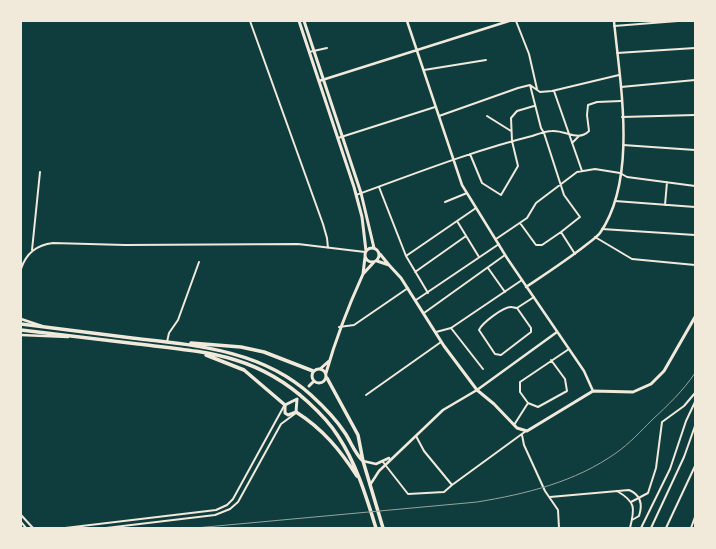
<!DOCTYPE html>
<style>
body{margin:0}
#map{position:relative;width:716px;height:549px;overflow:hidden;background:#0f3d3e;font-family:"PT Sans Narrow",sans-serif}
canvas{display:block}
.frame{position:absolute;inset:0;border:22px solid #f1e9da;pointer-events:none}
</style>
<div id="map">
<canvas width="716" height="549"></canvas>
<div class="frame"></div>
</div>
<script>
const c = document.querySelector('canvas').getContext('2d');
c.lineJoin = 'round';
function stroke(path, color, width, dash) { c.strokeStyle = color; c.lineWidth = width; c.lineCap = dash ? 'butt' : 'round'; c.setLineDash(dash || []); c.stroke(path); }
stroke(new Path2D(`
 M250,21L323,224L327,238L328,248
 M516,21L529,54L537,89
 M614,26L678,21
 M309,52L327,48
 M617,53L695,48
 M424,70L486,60
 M530,85L541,128L544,133L564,195L580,217L561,232L575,254
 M621,87L695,80
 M554,91L582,171
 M439,116L518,88L530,85L540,92L552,91L619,75
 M487,116L511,131
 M622,117L695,115
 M338,138L435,107
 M572,143L579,136
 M623,145L695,150
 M470,154L482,183L501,195L518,166L512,141L511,118L517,111L534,106
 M379,187L406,256L428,293
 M356,195C414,174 472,151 532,136C538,134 546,131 552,131C566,130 578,142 589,131L587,115L588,105L597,102L621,101
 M615,201L695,207
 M445,202L467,193
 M665,205L667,182
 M457,221L479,257
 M520,223L536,245H542L561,232
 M602,229L695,235
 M595,237L632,259L695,265
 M496,239L527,218L536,203L577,172L595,169L620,173L627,177L695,186
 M32,250L40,172
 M406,256L476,208
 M488,268L505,292
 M21,269C26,253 36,245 53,243L125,245L298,244L365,252
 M415,272L466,236
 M416,300L499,244
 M517,308L531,328V332L501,355L495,354L479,330C482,323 503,307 511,307C513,307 515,308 517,308L534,297
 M424,313L505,255
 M339,327L354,325L408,288
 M451,328L483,369
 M436,332L451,328L522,280
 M167,342L169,333L178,320L199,262
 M366,395L441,342
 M528,403L538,407L567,391L565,379L551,360
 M514,425L528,403L520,392V382L569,349
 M522,435L524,445L545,491L558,510L559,528
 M416,436L424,451L452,485L526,431
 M383,462L408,494L444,492L452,485
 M617,491C636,502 635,508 630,528
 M550,497L629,490C641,495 643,504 639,516L632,520
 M631,502L648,493L656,468L662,422L684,406L695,393
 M21,515L33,528
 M21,522L26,528
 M65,528L216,510L227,505L233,499L284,406
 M106,528L215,515L230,509L238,502L281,424L296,413
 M641,528L670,469L686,421L695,402
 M651,528L684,457L695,426
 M666,528L695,466
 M691,528L695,517`), '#f1e9da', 2);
stroke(new Path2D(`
 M407,21L462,185L507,258L584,371L593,391
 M319,81L509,21
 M526,287C547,273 567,260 586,245C591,241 597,237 600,233C638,178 620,84 614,21
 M21,319L42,326
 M21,335L68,337
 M363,461L376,464L389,458
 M370,485L379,471L443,410L477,390L557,332`), '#f1e9da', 2.5);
stroke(new Path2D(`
 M299,21L354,187L362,217L366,251
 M304,21L361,193L374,248
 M365 255a7 7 0 1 1 14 0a7 7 0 1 1-14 0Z
 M365,257L363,274L374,262
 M377,261L389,265L380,254
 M389,265L401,278L444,346L477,390L494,404L517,428L527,431L593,391L633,392L651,384L664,371L695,317
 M312 376a7 7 0 1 1 14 0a7 7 0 1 1-14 0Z
 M320,369L329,361
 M326,373C336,338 348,307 363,274
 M309,386L314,381
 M297,399L296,412L288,415L285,413V405Z`), '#f1e9da', 3);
stroke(new Path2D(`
 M21,324C58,329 95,333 132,338C195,345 262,350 311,395C323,406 336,419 345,433C351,442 355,454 363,461
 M21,330C60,335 99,339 138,344C205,352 256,354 308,402C319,412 330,423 338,436C357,465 366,496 376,528
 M191,343L241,347L264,352L313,371
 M206,355L244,370L285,405
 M327,378L358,435L363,461L383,528
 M296,412C323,429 340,450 357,476`), '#f1e9da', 3.5);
stroke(new Path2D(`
 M195,528L477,502C526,494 575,482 616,453C629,444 641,431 652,420C668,405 683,391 695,373`), '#97a49c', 1);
</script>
